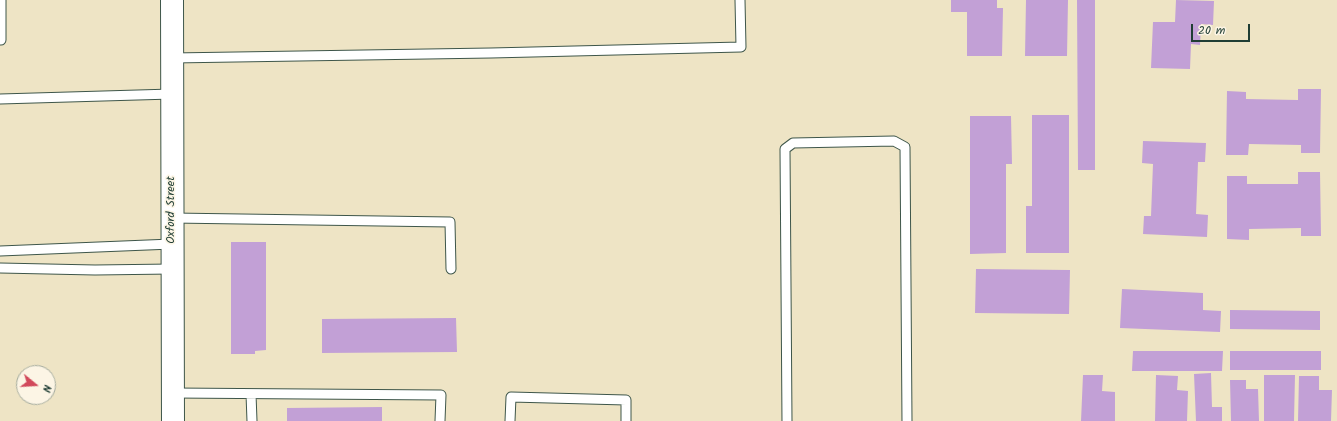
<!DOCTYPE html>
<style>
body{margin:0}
#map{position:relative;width:1337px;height:421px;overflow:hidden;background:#eee4c5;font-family:Kalam,sans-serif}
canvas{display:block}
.north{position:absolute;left:16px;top:365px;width:40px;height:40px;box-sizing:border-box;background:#fcf5e5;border:1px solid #a4ab9e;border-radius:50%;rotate:108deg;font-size:11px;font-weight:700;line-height:16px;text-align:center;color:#1f3d34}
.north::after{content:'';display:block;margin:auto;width:14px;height:18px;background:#d1495b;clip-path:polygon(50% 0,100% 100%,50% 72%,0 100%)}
.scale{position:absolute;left:1191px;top:24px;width:59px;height:18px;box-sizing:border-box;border:2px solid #1f3d34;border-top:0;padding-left:5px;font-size:12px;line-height:14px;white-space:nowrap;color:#1f3d34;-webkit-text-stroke:3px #fcf5e5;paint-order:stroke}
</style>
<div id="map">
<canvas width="1337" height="421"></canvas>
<div class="north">N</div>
<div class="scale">20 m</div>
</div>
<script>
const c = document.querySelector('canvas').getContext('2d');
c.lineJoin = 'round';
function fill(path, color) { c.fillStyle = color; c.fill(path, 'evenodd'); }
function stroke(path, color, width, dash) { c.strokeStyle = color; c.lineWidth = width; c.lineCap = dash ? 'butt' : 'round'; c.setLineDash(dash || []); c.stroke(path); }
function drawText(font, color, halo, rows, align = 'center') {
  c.font = font + ' Kalam,sans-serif'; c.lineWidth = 3; c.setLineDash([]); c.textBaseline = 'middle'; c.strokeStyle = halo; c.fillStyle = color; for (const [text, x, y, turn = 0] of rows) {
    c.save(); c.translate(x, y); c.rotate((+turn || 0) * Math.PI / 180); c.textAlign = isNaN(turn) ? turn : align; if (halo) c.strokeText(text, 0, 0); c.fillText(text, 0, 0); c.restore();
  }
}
fill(new Path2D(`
 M951,0H997V8H1003L1002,56H967V12H951Z
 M1026,0H1068L1067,56H1025Z
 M1077,0H1095V170H1078Z
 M1176,0L1214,1L1213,25L1201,24L1200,45L1191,44L1190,69L1151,68L1153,22H1175Z
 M1298,89H1321L1320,153H1301V145L1249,144L1248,155H1226L1227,91L1246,92V99L1298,100Z
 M1032,115H1069V253H1026V206H1032Z
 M970,116H1011L1012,164H1006V253L970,254Z
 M1143,141L1206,143L1205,162H1198L1196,214L1208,215L1207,237L1143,234L1144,216H1151L1153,164L1142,163Z
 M1298,172H1320L1321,236H1301V228L1249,229V240L1227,239V176H1247V184H1298Z
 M231,242H266V350L255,351V354H231Z
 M976,269L1070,270L1069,314L975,313Z
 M1122,289L1203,293V310L1221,311L1220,332L1120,328Z
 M1230,310L1320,311V330L1230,329Z
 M456,318L457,352L322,353V319Z
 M1133,351H1223L1222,371H1132Z
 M1230,351H1321V370H1230Z
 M1211,373L1212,407H1222V421H1196L1194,374Z
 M1083,375H1103L1102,391L1115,392V421H1081Z
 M1156,375L1178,376L1177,390L1188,391L1187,421H1155Z
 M1264,375H1295L1294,421H1264Z
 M1299,376H1319V390H1332L1331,421H1298Z
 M1230,380H1246V389H1258L1259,421H1231Z
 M382,407V421H287V408Z`), '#c2a0d6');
const lane = new Path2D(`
 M0,40H1V0
 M172,58L491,53L741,47L740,0
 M0,99L172,94
 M172,218L450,222L451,269
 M0,251L172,244
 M0,268L95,270L172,269
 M173,393L441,395L440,421
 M251,394L252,421
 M510,421L511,397L626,400V421
 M787,421L785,149L793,143L894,141L905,147L907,421`);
const secondary = new Path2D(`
 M172,0L173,421`);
stroke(lane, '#3e564a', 11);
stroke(secondary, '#3e564a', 24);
stroke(lane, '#fff', 9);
stroke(secondary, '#fff', 22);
drawText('12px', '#1f3d34', '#fcf5e5', [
 ["Oxford Street",172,210,-90]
]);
</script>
